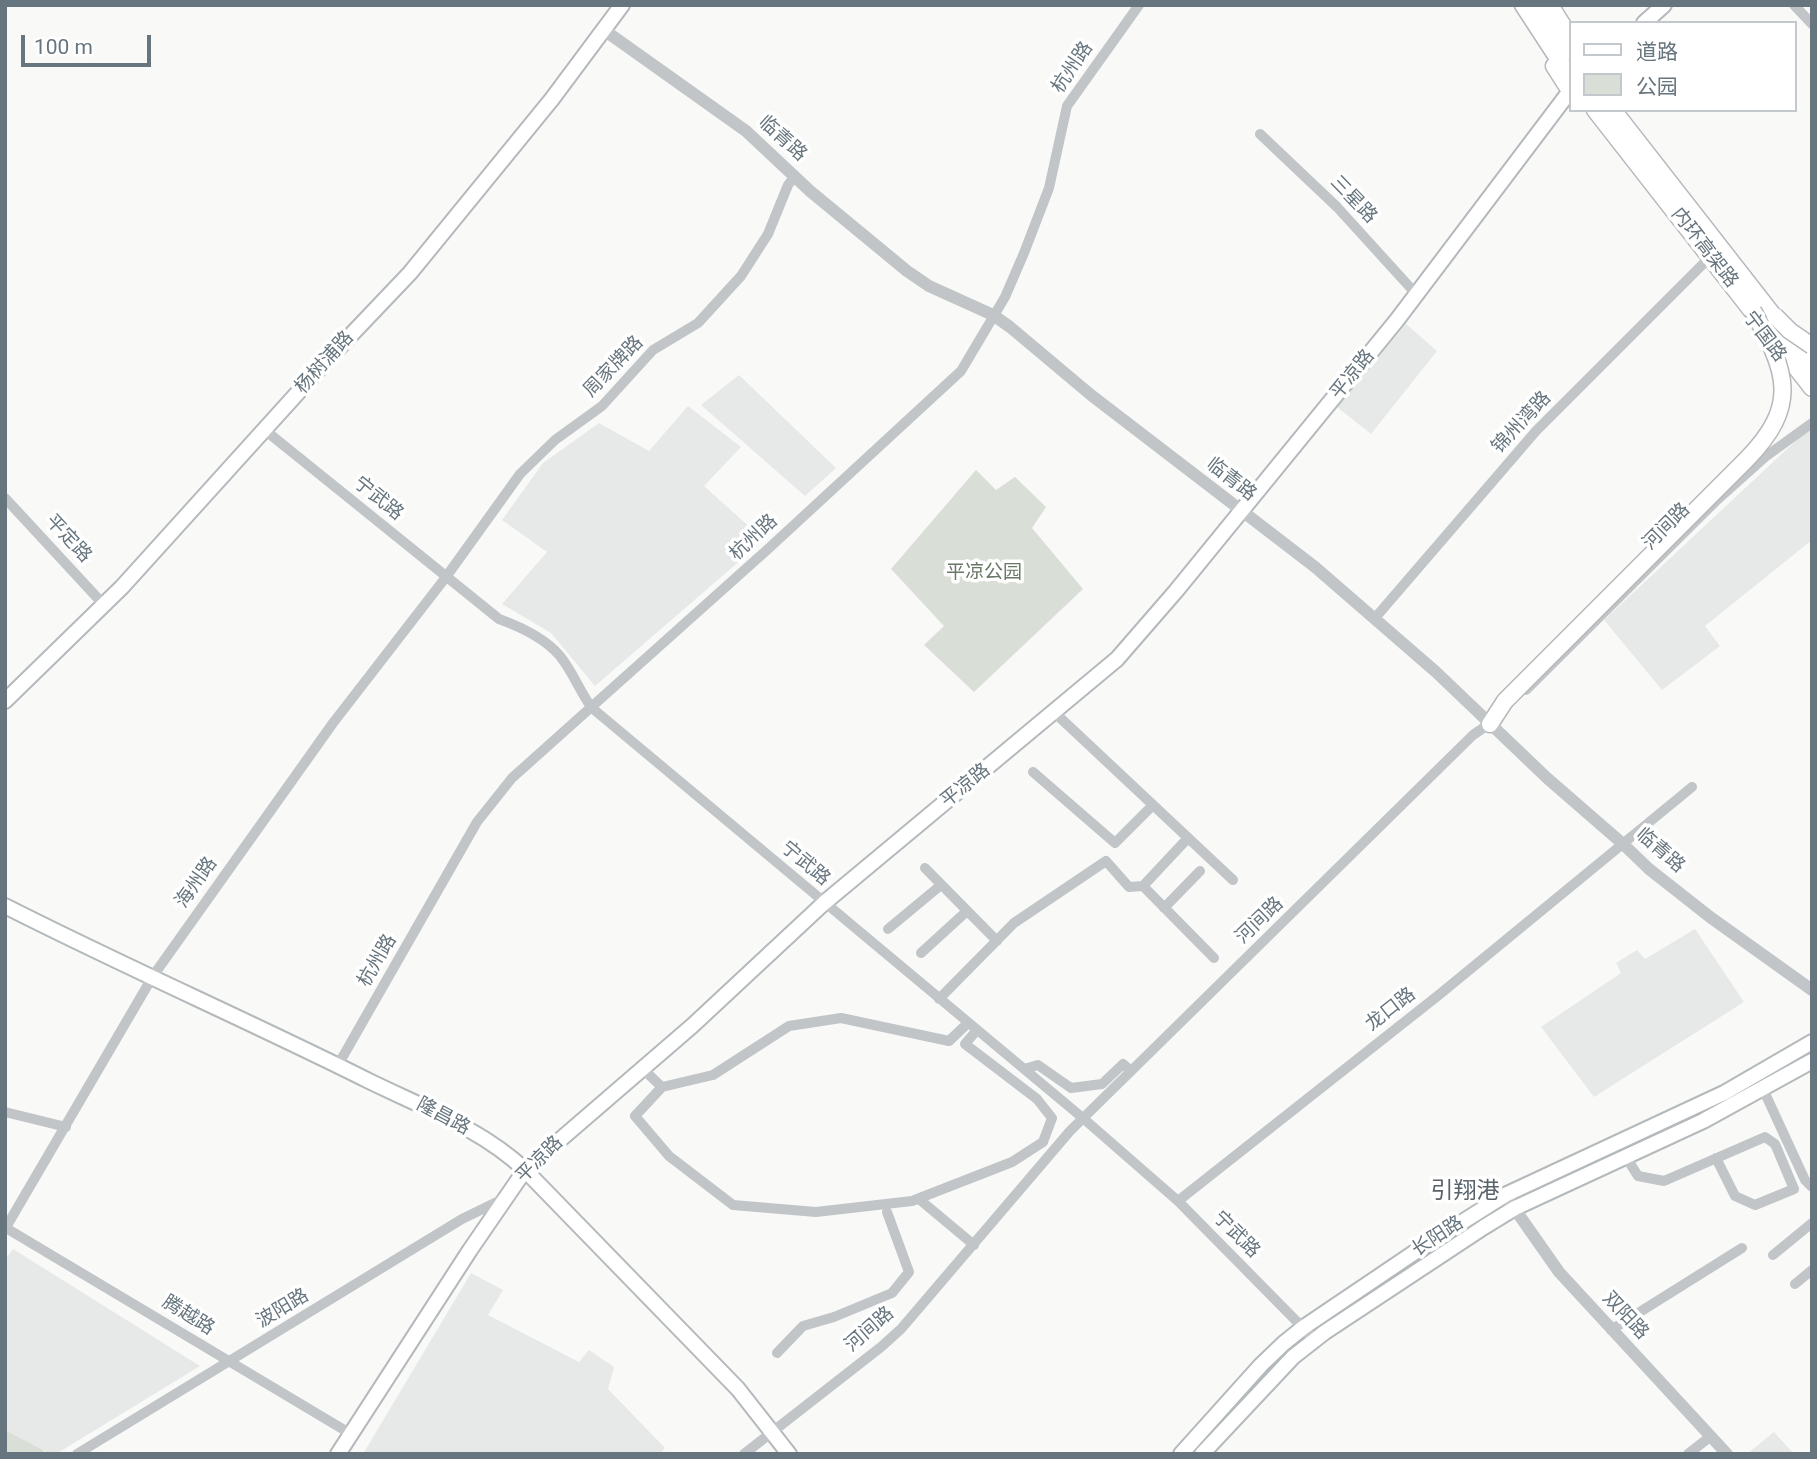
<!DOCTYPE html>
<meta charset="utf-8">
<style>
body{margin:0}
#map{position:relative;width:1817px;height:1459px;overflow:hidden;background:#f9f9f8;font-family:Roboto,"Noto Sans SC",sans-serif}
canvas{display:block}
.frame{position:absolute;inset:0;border:7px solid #67757e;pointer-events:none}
.legend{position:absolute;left:1569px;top:21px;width:228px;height:91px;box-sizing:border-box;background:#fff;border:2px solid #c2c8cb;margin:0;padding:9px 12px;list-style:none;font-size:21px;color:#67757e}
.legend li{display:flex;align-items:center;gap:14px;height:35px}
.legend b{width:35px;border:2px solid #c2c8cb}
.scale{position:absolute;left:21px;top:35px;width:130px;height:32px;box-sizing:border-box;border:4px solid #67757e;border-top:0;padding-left:9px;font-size:21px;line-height:24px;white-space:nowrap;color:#67757e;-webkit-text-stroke:5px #fff;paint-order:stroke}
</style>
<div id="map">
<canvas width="1817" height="1459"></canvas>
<div class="frame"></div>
<ul class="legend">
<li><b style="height:9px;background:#fff"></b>道路</li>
<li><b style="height:19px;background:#d9ded7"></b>公园</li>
</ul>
<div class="scale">100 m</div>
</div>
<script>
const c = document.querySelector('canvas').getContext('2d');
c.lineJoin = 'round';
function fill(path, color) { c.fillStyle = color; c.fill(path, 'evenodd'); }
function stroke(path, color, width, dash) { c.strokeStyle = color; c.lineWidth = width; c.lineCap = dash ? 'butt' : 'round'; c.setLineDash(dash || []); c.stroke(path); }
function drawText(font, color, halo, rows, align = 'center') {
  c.font = font + ' Roboto,"Noto Sans SC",sans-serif'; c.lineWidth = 7; c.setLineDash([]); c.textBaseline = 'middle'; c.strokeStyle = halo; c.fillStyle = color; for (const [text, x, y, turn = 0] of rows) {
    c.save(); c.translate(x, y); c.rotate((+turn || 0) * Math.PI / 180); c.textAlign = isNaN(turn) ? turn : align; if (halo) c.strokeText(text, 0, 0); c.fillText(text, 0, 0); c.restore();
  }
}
fill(new Path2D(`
 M1406,324L1437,351L1371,434L1337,407Z
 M739,375L836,468L805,496L701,405Z
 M688,406L741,447L704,486L764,540L595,686L551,633L502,604L547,552L502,520L543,463L599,423L649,451Z
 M1812,430V540L1705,626L1720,646L1662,690L1604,620L1803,434Z
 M1695,929L1744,1002L1594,1097L1541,1027L1621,973L1616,963L1637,950L1645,959Z
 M13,1249L200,1366L56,1454H50L5,1430V1260Z
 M471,1273L503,1290L488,1315L579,1362L589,1350L614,1367L608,1389L665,1448L660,1454H363Z
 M1774,1432L1794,1454H1747Z`), '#e7e8e8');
fill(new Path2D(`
 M976,470L996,490L1015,477L1046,507L1032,528L1083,589L974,692L924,645L944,626L891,569Z
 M5,1430L43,1450L45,1454H5Z`), '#d9ded7');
const secondary = new Path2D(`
 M1644,23L1664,5
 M5,701L122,587L331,356L410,273L552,99L622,5
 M5,906C125,967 249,1021 369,1081C422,1107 482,1129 525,1170L738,1389L789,1454
 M338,1454L470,1250L525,1170L692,1026L824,903L1117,659L1176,591L1397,320L1570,91
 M1181,1454L1261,1365L1284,1343L1304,1327L1421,1248L1505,1195L1724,1093L1812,1042
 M1202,1454L1293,1357L1325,1332L1484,1227L1515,1208L1703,1121L1812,1061`);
const primary = new Path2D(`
 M1550,5L1570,37
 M1554,66L1570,91`);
const trunk = new Path2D(`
 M1523,5L1570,77
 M1541,5L1570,52
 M1595,110L1812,388
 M1613,110L1812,365
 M1490,724L1505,701`);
stroke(secondary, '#b4b9bc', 18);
stroke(primary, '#b5b9bc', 19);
stroke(trunk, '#b5b8bb', 19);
stroke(new Path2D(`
 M1794,5L1812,24
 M1260,134L1337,207L1417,295
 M266,431L499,619C521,627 545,638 560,656C573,672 580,692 592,708L1084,1119L1178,1201L1315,1340
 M5,498L104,605
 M1375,618L1536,431L1706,261
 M1526,690L1717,500L1765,457L1812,423
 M1055,713L1233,880
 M1033,772L1115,843L1153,805
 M925,868L997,941
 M1143,886L1188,838
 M1164,908L1200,871
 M888,929L941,885
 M921,953L967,911
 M939,999L1014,923L1106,861L1129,887L1143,886L1214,958
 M338,1065L477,822L512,778L768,549L961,371L1005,297L1024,253L1049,188L1067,106L1139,5
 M642,1068L662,1087L713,1075L789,1026L841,1018L949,1041L968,1023
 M1024,1069L1038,1065L1071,1088L1102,1084L1123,1064L1130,1070
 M662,1087L635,1116L669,1156L733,1205L816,1212L912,1201L1012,1162L1043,1142L1052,1118L1037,1099L965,1044L977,1030
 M1763,1089L1805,1180L1812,1187
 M5,1112L66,1127
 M1626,1157L1638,1176L1664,1181L1765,1137L1775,1144L1794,1189L1755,1205L1735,1196L1716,1158
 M919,1199L974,1245
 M1178,1201L1440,994L1692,787
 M6,1228L351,1434
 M5,1229L153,976L333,723L446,577L520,474L555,440L602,406L653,350L698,323L741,276L768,234L788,185L795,176
 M1773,1255L1812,1223
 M1795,1284L1812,1270
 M1611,1330L1742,1248
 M777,1353L803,1326L834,1317L892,1293L909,1272L887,1212
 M77,1454L462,1219L501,1200
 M744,1454L881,1347L901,1329L1070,1131L1473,735L1492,722
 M1688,1454L1711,1436`), '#c1c5c8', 10);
stroke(new Path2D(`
 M604,30L746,131L810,191L907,271L929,286L993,315L1010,327L1091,395L1315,567L1436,672L1547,778L1623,844L1649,869L1710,917L1812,990
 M1505,1195L1559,1272L1727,1454`), '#c1c5c8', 12);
stroke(secondary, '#fff', 14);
stroke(primary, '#fff', 16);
stroke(trunk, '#fff', 16);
const trunkBridge = new Path2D(`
 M1775,316L1790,331L1812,346
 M1505,701L1746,460C1800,405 1787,372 1753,311`);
stroke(trunkBridge, '#b5b8bb', 19, []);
stroke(trunkBridge, '#fff', 16);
drawText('19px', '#67757e', '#fff', [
 ["杭州路",1073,68,-56],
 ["临青路",782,139,42],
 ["三星路",1353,200,46],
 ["内环高架路",1704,248,52],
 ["宁国路",1764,337,53],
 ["杨树浦路",325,363,-48],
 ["周家牌路",614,367,-46],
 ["平凉路",1353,375,-51],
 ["锦州湾路",1522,423,-47],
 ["临青路",1231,480,38],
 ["宁武路",378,499,39],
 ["河间路",1667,527,-45],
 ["杭州路",754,538,-43],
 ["平定路",68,539,47],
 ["平凉路",966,786,-39],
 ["临青路",1660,851,41],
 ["宁武路",805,864,40],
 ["海州路",197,883,-55],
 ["河间路",1260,921,-44],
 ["杭州路",378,961,-60],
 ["龙口路",1391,1010,-38],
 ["隆昌路",443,1117,28],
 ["平凉路",540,1160,-45],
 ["宁武路",1236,1235,45],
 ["长阳路",1438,1237,-33],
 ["波阳路",283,1309,-31],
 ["腾越路",188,1316,32],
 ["双阳路",1625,1316,47],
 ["河间路",870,1330,-41]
]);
drawText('19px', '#697766', '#fff', [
 ["平凉公园",984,573]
]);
drawText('23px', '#59636b', '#fff', [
 ["引翔港",1465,1192]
]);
</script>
